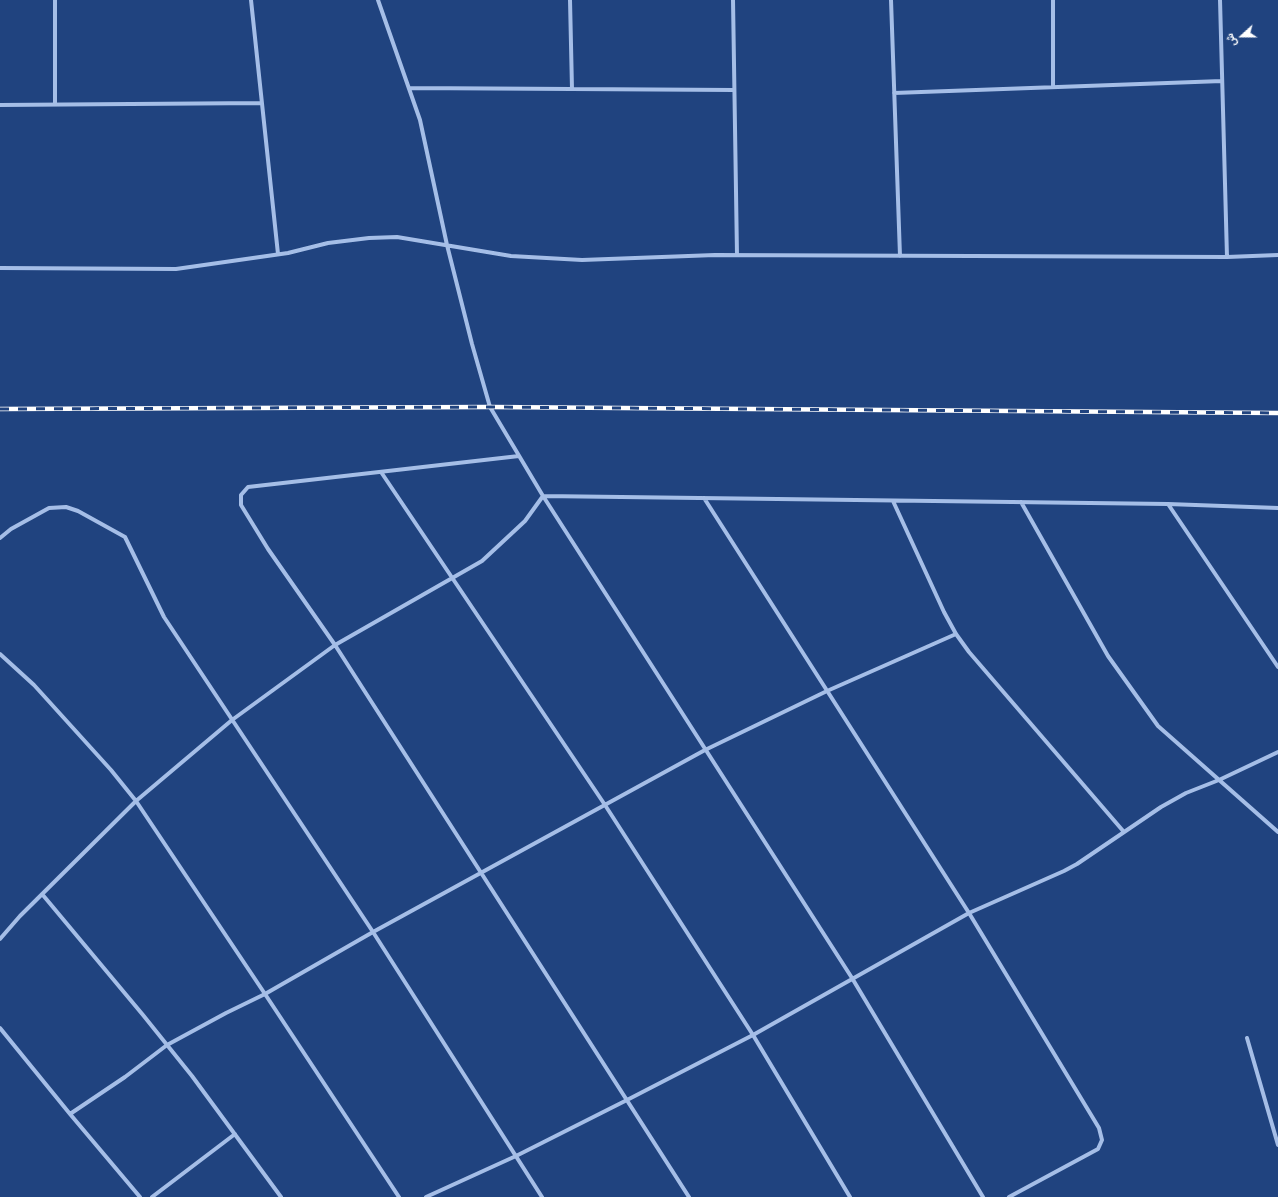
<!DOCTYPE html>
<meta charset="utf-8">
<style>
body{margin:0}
#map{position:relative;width:1278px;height:1197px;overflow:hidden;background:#20437f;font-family:Mulish,Vazirmatn,sans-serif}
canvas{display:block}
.north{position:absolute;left:1222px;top:16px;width:40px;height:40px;-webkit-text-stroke:3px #20437f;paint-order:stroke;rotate:249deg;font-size:11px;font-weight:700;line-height:16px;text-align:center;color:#fff}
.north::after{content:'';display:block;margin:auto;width:14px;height:18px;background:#fff;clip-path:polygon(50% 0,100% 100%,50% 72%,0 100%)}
</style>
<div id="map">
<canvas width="1278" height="1197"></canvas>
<div class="north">ش</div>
</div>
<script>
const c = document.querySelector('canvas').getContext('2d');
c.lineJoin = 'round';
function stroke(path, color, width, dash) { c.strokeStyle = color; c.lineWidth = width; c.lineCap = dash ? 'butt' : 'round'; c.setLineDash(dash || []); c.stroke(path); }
stroke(new Path2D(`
 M55,0V104
 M251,0L278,254
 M378,0L420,120L447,245L472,344L490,407L543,496L852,978L983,1197
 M570,0L572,89
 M733,0L737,255
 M891,0L900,256
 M1053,0V87
 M1220,0L1227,257
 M409,88L734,90
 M894,93L1222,81
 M0,105L262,103
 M0,268L176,269L288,253L328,243L369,238L397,237L511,256L582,260L715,255L1227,257L1278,255
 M519,456L248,487L241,495V505L268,549L335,645L689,1197
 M381,472L605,805L753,1035L850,1197
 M543,496L1168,504L1278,508
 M704,498L969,913L1099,1128L1102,1140L1098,1149L1009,1197
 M893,501L944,612L956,634L969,652L1124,832
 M1021,502L1108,656L1158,726L1278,832
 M1168,504L1278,667
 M0,538L11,529L49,508L66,507L78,511L125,537L164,617L373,932L542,1197
 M0,654L34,685L111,770L136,801L265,994L399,1197
 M42,894L143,1015L192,1076L281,1197
 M0,939L20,916L136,801L232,720L335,645L482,561L525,521L543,496
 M0,1028L70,1114L140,1197
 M1247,1038L1278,1145
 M70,1114L125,1077L167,1045L226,1013L265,994L373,932L705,750L827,691L956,634
 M152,1197L235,1134
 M426,1197L516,1156L627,1100L753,1035L969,913L1064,871L1077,864L1161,807L1186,793L1219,780L1278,752`), '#a5bee7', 4);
const rail = new Path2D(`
 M0,409L490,407L1278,413`);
stroke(rail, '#fff', 4.5);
stroke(rail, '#20437f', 3, [9]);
</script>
